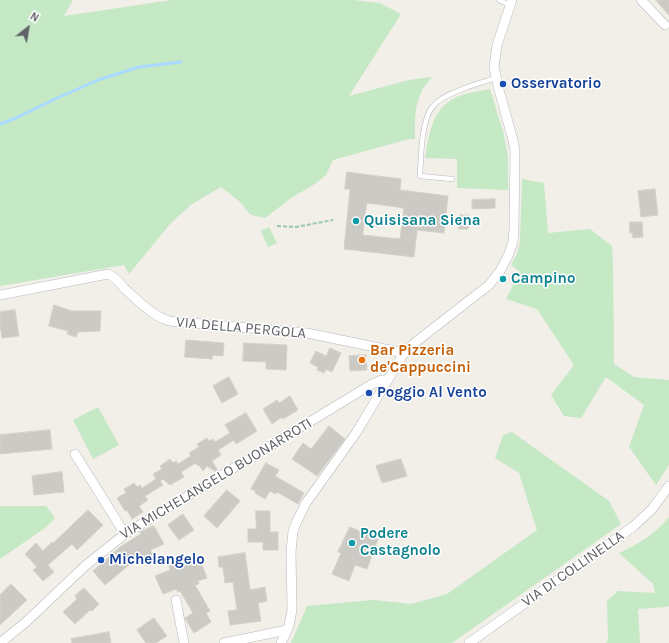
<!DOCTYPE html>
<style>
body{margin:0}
#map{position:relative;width:669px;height:643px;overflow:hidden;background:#f1efe8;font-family:Karla,sans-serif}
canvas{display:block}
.north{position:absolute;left:8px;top:8px;width:40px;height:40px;-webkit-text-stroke:3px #fff;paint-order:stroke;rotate:31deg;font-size:11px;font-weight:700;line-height:16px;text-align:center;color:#5f6368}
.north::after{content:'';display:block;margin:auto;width:14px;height:18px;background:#5f6368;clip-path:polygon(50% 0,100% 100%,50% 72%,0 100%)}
</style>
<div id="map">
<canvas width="669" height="643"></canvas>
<div class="north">N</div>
</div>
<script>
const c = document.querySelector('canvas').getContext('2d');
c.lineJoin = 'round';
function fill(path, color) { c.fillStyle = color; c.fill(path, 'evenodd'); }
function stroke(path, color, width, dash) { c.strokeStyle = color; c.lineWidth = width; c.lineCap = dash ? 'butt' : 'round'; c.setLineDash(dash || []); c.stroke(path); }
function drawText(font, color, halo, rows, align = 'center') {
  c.font = font + ' Karla,sans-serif'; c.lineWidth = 3; c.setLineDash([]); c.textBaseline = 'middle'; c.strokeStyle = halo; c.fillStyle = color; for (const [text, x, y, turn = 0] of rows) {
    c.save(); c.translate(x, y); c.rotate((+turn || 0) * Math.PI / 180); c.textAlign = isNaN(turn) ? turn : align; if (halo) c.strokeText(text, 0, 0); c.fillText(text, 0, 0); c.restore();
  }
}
fill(new Path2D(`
 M0,0H73L64,16L172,0H353L380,3L401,14L349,96L409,80L432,77C428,82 423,87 421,93C414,107 415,124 415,139H409L333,160L326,175L315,184L291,198L265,218L251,215L239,201L221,187L192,204L171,223L129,274L124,265L0,286Z
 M490,89L503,131L508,156V190L457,188V159L425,158C430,131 432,105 462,95C471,92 481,91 490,89Z
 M522,179L544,183L548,233L590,229L612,246L613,264L614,364L634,377L669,380V465L656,485L629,447L644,405L606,377L581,418L564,416L551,395L574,365L537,309L506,299L520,272L511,265L517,254L520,242Z
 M269,227L277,243L268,247L261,231Z
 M98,407L119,445L93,459L73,420Z
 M512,432L609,501L621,524L452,643H291L307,606L373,600L411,604L447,594L537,530L519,473L495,458L503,435Z
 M0,506H46L55,518L45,528L0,559Z
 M669,517V606L665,607L638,609L640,643H606L608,640L607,601L618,591L655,593L653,584L619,553C637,545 657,533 669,517Z`), '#c5e8c5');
stroke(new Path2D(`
 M0,124L16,118L55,99L98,80L139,67L181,62`), '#aadaff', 3);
const building = new Path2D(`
 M656,0H669V15Z
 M347,172L401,179L400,190L448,196L444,233L417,230L414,257L344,249L350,189H345ZM367,203L404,208L400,239L363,235Z
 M655,189L658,215L641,217L638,191Z
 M495,199V208L472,209V200Z
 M460,215H469L468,229H459Z
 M630,222H642L643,237L633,238L632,232L630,233Z
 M54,305L72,311H101L100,331L78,332L76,337L67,334L68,331L49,326Z
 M15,310L19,336L2,338L1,330H0V312Z
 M186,340L224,343L223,356L213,355L212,359L185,357Z
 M244,343L287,345L286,370L266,369V362L243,361Z
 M330,348L341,353L332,372L326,369L324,373L317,370L318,367L310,363L316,351L326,356Z
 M366,355L367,370L350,371L349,356Z
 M229,377L238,394L222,403L213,386Z
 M290,396L298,410L283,419L282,417L272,424L263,409L277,400L279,403Z
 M246,413L257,431L236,444L234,440L218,450L221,455L212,461L218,471L216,472L207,466L203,471L199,465L198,466L196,463L181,472L184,477L170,485L163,479L160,481L163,485L145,496L148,500L139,506L143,512L132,519L127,510L125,511L117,498L126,493L124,489L134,483L137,487L140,485L142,488L156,479L153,474L162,469L160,466L170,459L173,463L176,461L178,464L191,456L189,453L199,447L197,444L207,438L209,441L213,439L215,442L230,433L225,425Z
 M329,426L345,439L317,476L292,459L303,443L311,449Z
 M50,430L52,449L0,454V435Z
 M401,459L407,476L382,483L376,466Z
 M266,463L279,470L275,476L304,493L298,504L277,492L276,494L270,491L265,499L255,493L256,491L251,489Z
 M62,472L64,492L34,495L32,476Z
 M227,490L240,501L217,528L204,516Z
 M88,510L103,525L77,550L72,544L48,565L54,572L43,581L33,570L37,567L25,554L36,543L43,551L52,542L53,543Z
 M256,511H270V532H278V550H263V542H248V529H256Z
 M183,514L194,530L179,540L168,525Z
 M154,526L164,544L150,550L153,554L139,563L136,559L105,585L93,571L120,547L141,534L140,532Z
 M350,527L378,539L367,569L355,565L349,581L332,574L341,553L338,552Z
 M245,553L250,590L265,587L267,601L258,603L261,621L230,625L228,611L237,610L233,582L225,583L223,567H219L218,557Z
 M184,557L187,565L200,560L207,578L198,581L199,584L195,585L210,611L206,613L211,622L194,633L185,618L193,613L180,591L178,592L176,589L163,594L155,576L170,570L168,563Z
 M11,584L27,600L0,625V595Z
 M84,588L99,604L92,611L90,610L75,624L63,612L77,599L75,596Z
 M154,618L167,636L156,643H146L137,630Z
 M109,632L111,643H72L71,639Z`);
fill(building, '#cccac5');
stroke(building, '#d6d1c6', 1);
const lane = new Path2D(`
 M499,0L510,5
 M452,179L420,176C421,158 421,118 434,105C444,93 480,83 496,78`);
const street = new Path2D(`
 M641,0L665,25
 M0,295L108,274C115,277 120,283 125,289C137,300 153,316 169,321L307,333L404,353
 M75,454L125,534
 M176,600L184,643
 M0,643L26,622L85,566L125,534L372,384L382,380H388
 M224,643L287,630
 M281,643L289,626L292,610L291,552L293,531L297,521L306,503L356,433L404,353L417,341L489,285L500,271L508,256L513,242L514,229L515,151L513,140L499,90L494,67L497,45L512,0
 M469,643L634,526L652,509L669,486`);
stroke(lane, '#b5b8bc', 5.5);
stroke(street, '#b5b8bc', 10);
stroke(new Path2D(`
 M277,226L296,227L333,220`), '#9cc7a9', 2, [4, 2]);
stroke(lane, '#fff', 4.5);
stroke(street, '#fff', 9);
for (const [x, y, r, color] of [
 [503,84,4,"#1a4fb4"],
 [356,221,4,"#0f9aa8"],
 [503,279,4,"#0f9aa8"],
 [362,360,4,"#e8710a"],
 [369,393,4,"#1a4fb4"],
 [352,543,4,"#0f9aa8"],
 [101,560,4,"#1a4fb4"]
]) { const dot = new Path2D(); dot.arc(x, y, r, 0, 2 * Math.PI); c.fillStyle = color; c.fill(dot); stroke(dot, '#fff', 1.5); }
drawText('bold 15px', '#164399', '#fff', [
 ["Osservatorio",511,84],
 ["Poggio Al Vento",377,393],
 ["Michelangelo",109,560]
], 'left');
drawText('bold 15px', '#0d838f', '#fff', [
 ["Quisisana Siena",364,221],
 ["Campino",511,279],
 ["Podere",360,534],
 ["Castagnolo",360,551]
], 'left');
drawText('15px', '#5f6368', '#fff', [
 ["VIA DELLA PERGOLA",241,328,5],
 ["VIA MICHELANGELO BUONARROTI",216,479,-31],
 ["VIA DI COLLINELLA",573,569,-35]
]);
drawText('bold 15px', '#c56008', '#fff', [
 ["Bar Pizzeria",370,351],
 ["de'Cappuccini",370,368]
], 'left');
</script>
